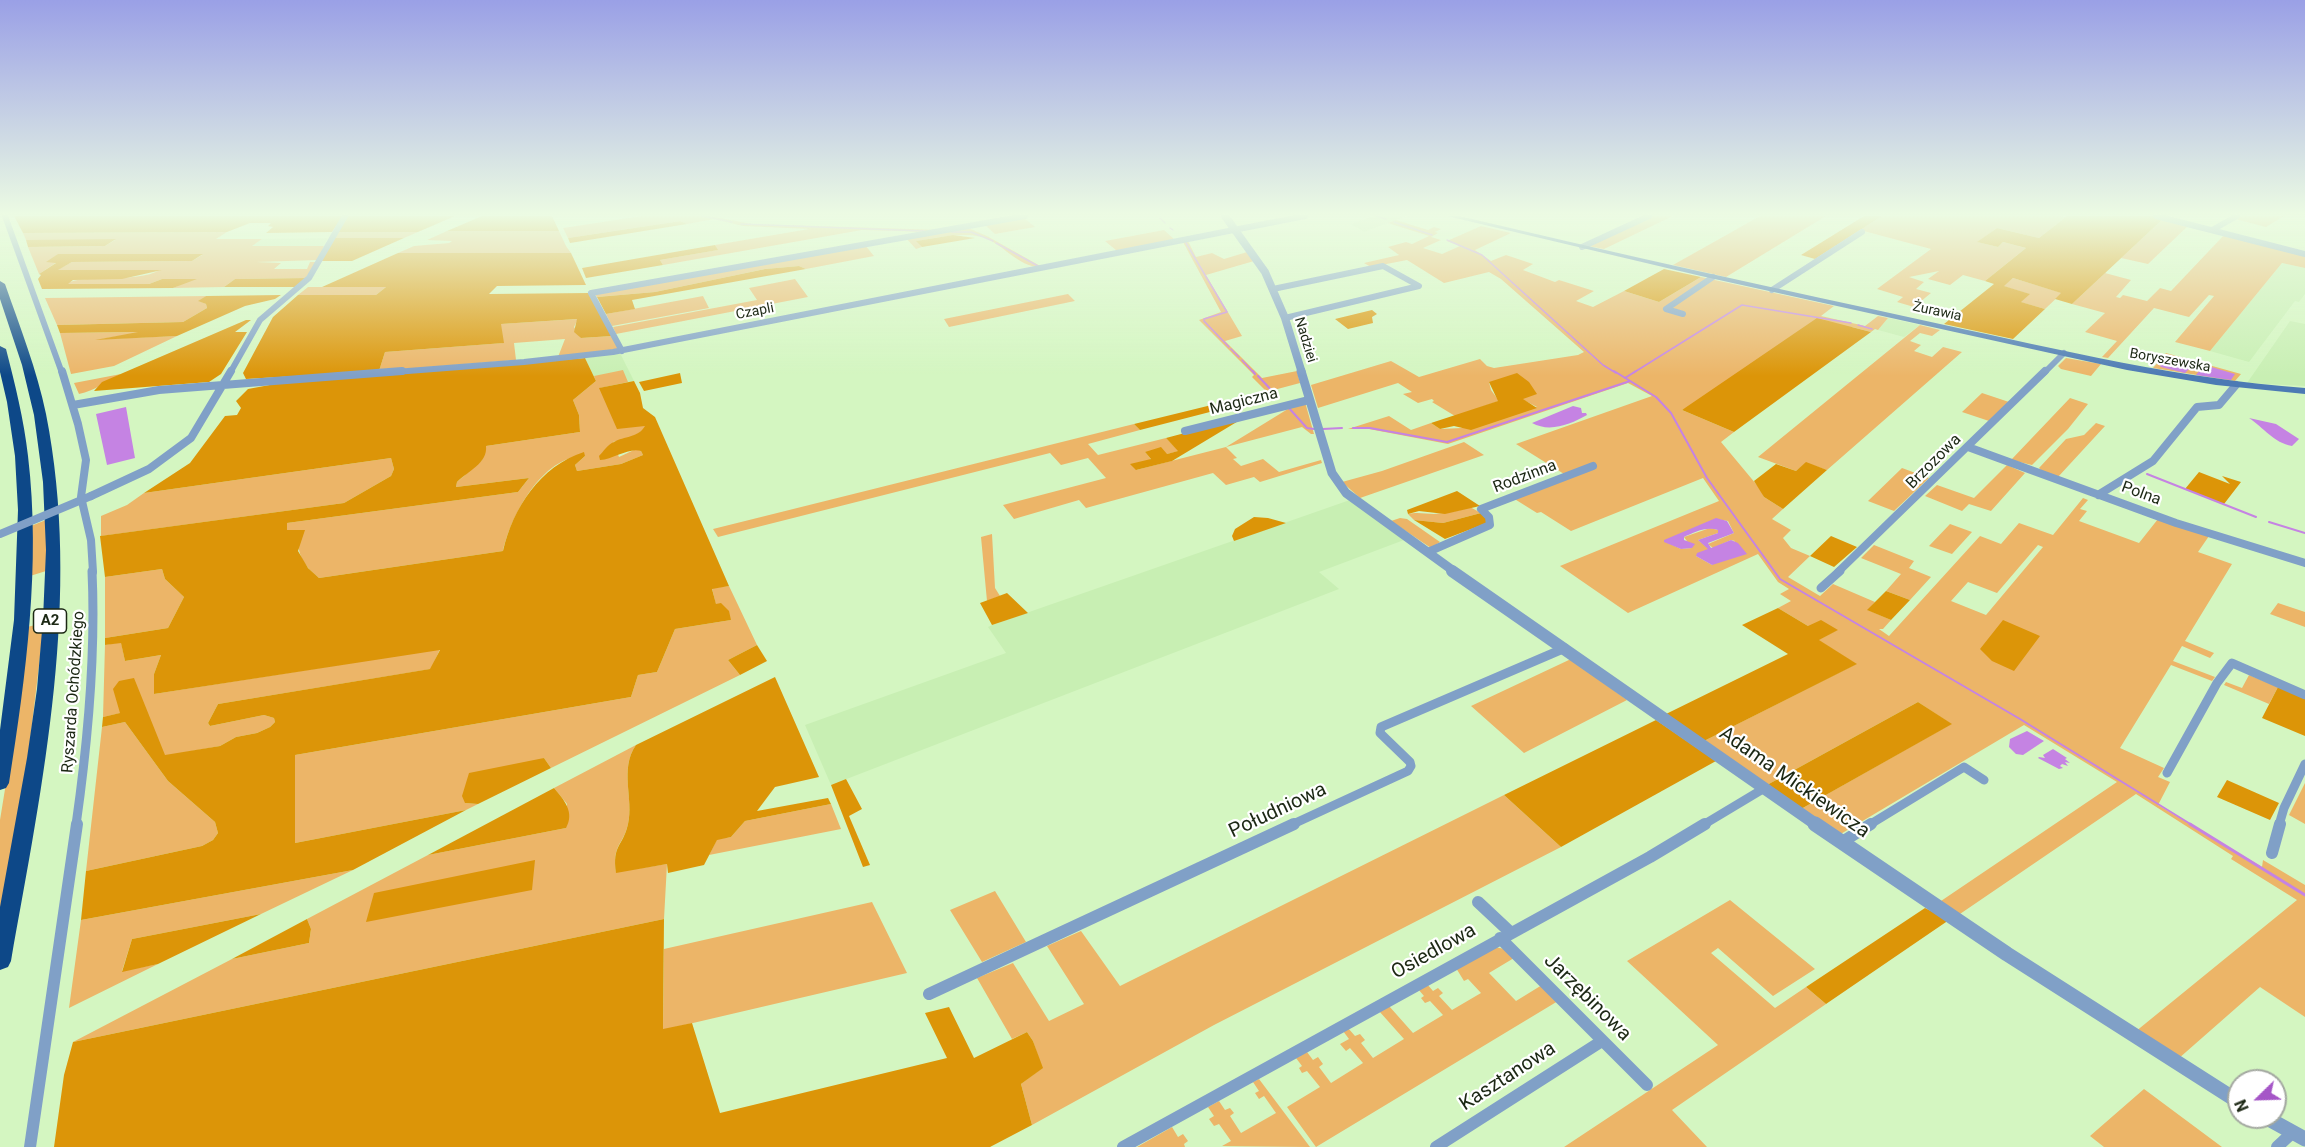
<!DOCTYPE html>
<meta charset="utf-8">
<style>
body{margin:0}
#map{position:relative;width:2305px;height:1147px;overflow:hidden;background:#d4f6c1;font-family:Roboto,sans-serif}
canvas{display:block}
.north{position:absolute;left:2227px;top:1069px;width:60px;height:60px;box-sizing:border-box;background:#fff;border:2px solid #a4a9a1;border-radius:50%;rotate:247deg;font-size:16px;font-weight:700;line-height:24px;text-align:center;color:#1c2814}
.north::after{content:'';display:block;margin:auto;width:21px;height:27px;background:#a556c7;clip-path:polygon(50% 0,100% 100%,50% 72%,0 100%)}
</style>
<div id="map">
<canvas width="2305" height="1147"></canvas>
<div class="north">N</div>
</div>
<script>
const c = document.querySelector('canvas').getContext('2d');
c.lineJoin = 'round';
function fill(path, color) { c.fillStyle = color; c.fill(path, 'evenodd'); }
function stroke(path, color, width, dash) { c.strokeStyle = color; c.lineWidth = width; c.lineCap = dash ? 'butt' : 'round'; c.setLineDash(dash || []); c.stroke(path); }
function drawText(font, color, halo, rows, align = 'center') {
  c.font = font + ' Roboto,sans-serif'; c.lineWidth = 4.5; c.setLineDash([]); c.textBaseline = 'middle'; c.strokeStyle = halo; c.fillStyle = color; for (const [text, x, y, turn = 0] of rows) {
    c.save(); c.translate(x, y); c.rotate((+turn || 0) * Math.PI / 180); c.textAlign = isNaN(turn) ? turn : align; if (halo) c.strokeText(text, 0, 0); c.fillText(text, 0, 0); c.restore();
  }
}
fill(new Path2D(`
 M1373,216H1407L1364,232L1351,224Z
 M328,238L324,246H251L262,239Z
 M2282,263L2305,268V294L2299,302L2295,301L2249,362L2210,351Z
 M1888,318L1920,325L1904,337L1878,330Z
 M2290,321L2305,324V386L2247,383Z
 M620,353L634,381L599,388L585,358Z
 M1350,500L1404,540L1319,572L1339,589L831,785L805,725L1006,653L988,627L992,625Z`), '#c8efb3');
fill(new Path2D(`
 M642,216H709L752,224L942,230L929,232L862,230L663,265L660,260L717,250L715,245L809,229L743,226L714,219L687,224L680,221L568,238L563,228Z
 M1651,216H1673L1604,249L1588,246Z
 M1760,216H1826L1726,277L1673,265Z
 M1882,216H2060L2066,217L2039,238L1997,228L1978,242L1998,247L2003,242L2026,248L1985,281L1963,275L1950,285L1928,279L1939,271L1909,277L1924,282L1916,289L1931,293L1914,307L1897,302L1903,297L1877,289L1931,249L1860,230Z
 M2242,216H2284L2266,227L2235,219Z
 M1023,217L1035,227L995,234L984,224Z
 M2164,218L2189,225L2148,264L2121,258Z
 M1396,220L1428,230L1434,227L1441,229L1435,232L1438,233L1431,237L1441,240L1423,248L1442,254L1460,246L1447,241L1481,226L1511,233L1475,250L1491,261L1506,255L1533,264L1523,270L1555,282L1559,280L1594,291L1576,301L1593,307L1624,291L1659,302L1701,277L1834,306L1821,316L1865,326L1878,316L1888,318L1878,330L1875,329L1871,332L1852,327L1682,410L1734,432L1721,442L1761,490L1764,497L1783,509L1772,519L1791,530L1783,538L1791,548L1810,556L1788,577L1820,596L1833,584L1875,602L1868,610L1891,620L1883,629H1879L1889,636L1980,536L2001,544L2019,523L2053,535L2083,498L2088,500L2080,509L2087,511L2079,521L2139,543L2158,519L2209,536L2198,552L2232,564L2185,641L2214,653L2210,658L2182,646L2173,661L2215,677L2212,681L2171,665L2120,748L2164,768L2158,777L2170,782L2158,805L2262,867L2263,860L2305,885V1017L2260,987L2178,1059L2135,1032L2297,900L2231,859L2233,856L2136,794L1957,916L1938,903L2117,782L2024,725L1839,835L1801,809L1951,724L1918,702L1767,785L1704,741L1856,664L1818,640L1837,630L1808,626L1778,608L1791,601L1780,594L1789,589L1778,582L1758,554L1628,613L1560,566L1719,501L1703,478L1571,531L1541,512L1537,513L1513,498L1564,474L1516,444L1652,396L1628,383L1448,444L1369,429H1348L1389,416L1411,430L1431,423L1440,429L1462,428L1537,407L1489,382L1491,390L1499,401L1455,416L1432,402L1434,401L1432,399L1418,403L1403,394L1412,392L1398,383L1318,408L1311,385L1391,361L1419,377L1480,359L1487,366L1494,368L1578,355L1584,352L1501,279L1489,272L1444,283L1407,260L1371,267L1364,263L1399,255L1388,247L1406,242L1412,244L1429,236L1388,223ZM1716,519L1728,521L1734,533L1708,544L1713,548L1731,540L1735,541L1712,565L1696,556L1709,549L1698,540L1718,533V530L1710,528L1684,537L1692,548L1681,549L1664,541ZM2038,545L2043,547L1986,615L1951,601L1968,582L1997,593Z
 M966,227L987,236L1042,267C1020,269 1002,243 983,237C963,232 938,237 917,241L922,247L916,249L905,237Z
 M1164,230L1175,240L1117,251L1105,241Z
 M447,231H559L566,246L571,253H398L414,246L449,243L452,241L427,240Z
 M227,232L216,239H262L252,246H324L318,260L256,262L281,263L274,269H307L310,262H317L306,278L235,279L224,287L173,288L193,279H162L149,284H66C83,273 135,284 160,270H57L72,262L192,261L202,255L47,262H57L39,274L28,247L105,246L115,240H26L23,233Z
 M337,232H418L404,238H333Z
 M2225,234L2305,255V268L2282,263L2210,351L2175,342L2214,296L2209,295L2189,317L2154,308L2108,358L2102,357L2117,341L2085,332L2105,313L2072,304L2105,273L2131,280L2116,297L2120,298L2123,295L2147,301L2160,288L2171,291Z
 M1188,241L1196,257L1212,253L1224,259L1247,252L1254,261L1206,275L1242,336L1225,341L1262,378L1297,371L1300,383L1270,391L1275,396L1237,405L1232,400L1266,391L1252,377L1254,375L1199,320L1221,312L1183,242Z
 M865,245L874,256L806,269L799,266L765,269L655,292L597,297L595,294Z
 M2013,278L2062,293L2045,309L2020,302L2029,294L2003,286Z
 M795,279L808,297L616,334L613,327L757,300L749,288Z
 M308,287H386L376,295H298Z
 M1068,294L1075,301L949,327L944,319Z
 M206,296L199,301L206,304L207,308L183,322L57,325L45,298Z
 M703,296L709,308L612,326L606,314Z
 M578,319L574,327L581,338L612,336L619,349L558,357L565,339L514,343L516,360L379,371L385,352L503,343L500,324Z
 M1920,325L1940,330L1932,336L1920,333L1910,341L1921,345L1914,351L1932,357L1943,347L1962,352L1827,470L1806,463L1796,471L1758,457Z
 M143,332L102,339L177,336L114,366L71,374L60,333Z
 M2166,353L2241,374L2235,381L2153,368Z
 M2066,358L2101,364L2091,376L2061,369L2058,366Z
 M623,370L628,382L600,388L646,426C639,437 624,439 613,442L619,457L636,449L641,451L643,455L621,464L577,471L575,465L585,456C543,455 511,515 503,551L319,578C300,562 298,554 297,530H287V523L518,492L529,478L456,487L457,482L482,460L486,446L580,432L579,415L573,400L596,381L594,376Z
 M121,374C106,381 95,391 79,394L74,383Z
 M1982,393L2009,402L1989,421L1962,412Z
 M2070,398L2088,404L2068,429L2032,465L2011,460Z
 M1305,402L1314,434H1311L1302,427L1226,447L1237,458L1233,459L1241,466L1263,459L1279,472L1321,460L1322,463L1260,482L1254,477L1226,485L1213,473L1086,508L1079,500L1014,519L1003,505L1106,478L1088,458L1061,465L1050,453L718,537L713,529L1134,424L1140,430L1088,444L1098,455L1166,438L1179,451L1167,454L1145,452L1151,459L1136,470L1226,447L1296,404Z
 M2096,423L2105,426L2058,477L2043,472L2039,468L2066,439L2084,435Z
 M1464,442L1484,455L1360,498L1342,482L1382,471Z
 M391,458L394,469L391,476L344,503L101,536V516L127,505L144,493Z
 M2007,465L2025,473L1991,511L1969,504L1962,511L1925,496L1937,485L1974,498Z
 M1902,468L1929,478L1894,511L1868,501Z
 M1470,507L1481,513L1443,523L1414,520L1408,514C1418,512 1425,514 1434,514C1447,513 1458,511 1470,507Z
 M1400,518L1407,519L1440,542L1431,548L1391,521Z
 M46,520V571L30,576L31,526Z
 M1950,524L1972,532L1952,554L1929,546Z
 M992,534L995,588L1000,596L987,601L981,537Z
 M1874,545L1914,561L1909,568L1931,577L1910,600L1886,591L1901,574L1861,558Z
 M162,569L165,579L184,597L168,628L105,638V577Z
 M729,586L757,645L728,660L740,675L551,768L544,758L465,803L478,804L466,810L295,843V755L631,697L638,675L657,672L675,629L731,620L716,605L712,588Z
 M2278,603L2305,612V627L2270,614Z
 M44,623L29,750L0,917V820L20,697L27,627Z
 M121,642L125,661L161,655L154,674V694L440,649L431,669L218,704L208,723L210,726L264,715L274,718L275,722L270,727L257,733L236,737L220,746L165,756L121,713L103,717L105,645Z
 M1571,659L1627,700L1524,753L1471,706Z
 M2249,675L2278,687L2269,704L2224,685L2226,682L2242,688Z
 M125,722L168,781L215,822L218,833L213,840L202,846L86,871L102,727Z
 M636,745C619,769 634,798 628,824C623,846 612,844 616,872L667,864L664,919L73,1042L232,959L309,943L311,929L307,919L428,855L566,828L567,804L554,788Z
 M2305,783V824L2289,815Z
 M1504,795L1561,847L1214,1025L1032,1125L1021,1084L1042,1068L1033,1041L1027,1032L1012,1039L977,978L1013,963L1049,1021L1084,1004L1047,946L1081,931L1120,986Z
 M831,804L841,829L709,855L717,839L731,837L745,821Z
 M353,870L261,914L132,939L122,971L158,964L69,1008L81,920Z
 M995,891L1026,942L982,962L950,910Z
 M1730,900L1815,969L1773,996L1718,948L1711,953L1775,1008L1806,987L1826,1004L1672,1110L1707,1147H1564L1718,1045L1627,961Z
 M872,902L907,973L663,1030L664,949Z
 M1494,947L1505,949L1514,958L1489,973L1516,1001L1542,985L1558,1001L1316,1147L1287,1107L1320,1087L1307,1071L1302,1073L1299,1068L1302,1066L1296,1058L1307,1052L1313,1060L1318,1057L1323,1064L1319,1067L1331,1083L1363,1063L1350,1048L1346,1051L1340,1044L1349,1039L1343,1031L1348,1028L1355,1036L1360,1034L1365,1040L1361,1043L1373,1058L1404,1039L1379,1011L1389,1006L1413,1033L1443,1015L1430,1001L1425,1003L1421,998L1424,996L1418,989L1427,984L1433,991L1438,988L1443,993L1439,996L1452,1010L1481,993L1468,979L1464,981L1456,968Z
 M1259,1079L1310,1147L1222,1146L1231,1141L1219,1124L1214,1126L1209,1119L1214,1116L1208,1107L1219,1101L1225,1110L1230,1108L1234,1113L1230,1116L1241,1133L1276,1113L1264,1096L1259,1099L1255,1093L1259,1091L1253,1082Z
 M2144,1089L2222,1147H2104L2090,1136Z
 M1172,1127L1178,1137L1183,1134L1188,1141L1184,1144L1185,1147H1137Z`), '#ecb568');
fill(new Path2D(`
 M14,216H343L332,232L266,233L273,227L268,226L271,223H250L227,232L23,233Z
 M348,216H455L418,232H337Z
 M482,216H552L559,231H447Z
 M1864,216H1882L1815,259L1801,255Z
 M2067,216H2153L2164,218L2072,304L2055,299L2061,293L2013,278L2004,286L2030,294L2021,302L2045,309L2013,339L1944,324L1994,284L1985,281L2026,248L2003,242L1998,247L1977,242L1997,228L2039,238Z
 M680,221L687,224L570,243L568,238Z
 M953,235L975,238L922,247L916,241Z
 M333,238H404L352,261H321Z
 M116,239L105,246L28,247L26,240Z
 M715,245L718,250L660,260L663,265L586,278L582,268Z
 M398,253H571L586,285L497,286L489,294L589,293L612,336L581,338L574,332L577,319L501,324L504,343L385,352L379,371L246,379L243,373L273,317L298,295H376L386,287H322Z
 M58,254H203L192,261L72,262L58,270H162L122,279L73,280L68,284H149L162,279H197L173,288L42,289L38,279L41,275L39,274L56,263L46,262Z
 M799,266L806,269L632,300L635,309L606,314L597,297L655,292L765,269Z
 M1664,269L1701,277L1659,302L1624,291Z
 M306,278L295,287H224L235,279Z
 M281,295L275,299L245,306L177,336L95,340L138,332L60,333L57,325L183,322L207,308L206,304L198,301L206,296Z
 M1372,310L1377,314L1372,317L1373,323L1348,329L1335,319Z
 M1817,318L1871,332L1734,432L1682,410Z
 M246,320H251L235,332H247L221,374L209,382L94,391L102,382Z
 M585,358L596,381L573,400L579,415L580,432L486,446C488,463 468,471 457,482L456,487L529,478L518,492L287,523V530H305L298,551L308,568L319,578L503,551C513,508 540,466 584,452L585,456L575,465L577,471L621,464L643,455L641,451C629,447 614,459 600,460L599,456C603,452 608,444 614,442C624,436 638,438 645,426L617,429L599,388L634,381L640,393L643,408L655,417L729,586L712,589L716,604L721,603L729,611L731,620L675,629L657,672L638,675L631,697L295,755V843L466,810L353,870L81,920L86,871L202,846L213,840L218,833L215,822L168,781L125,722L102,727L103,717L120,713L113,689L119,681L134,678L165,755L220,746L236,737L257,733L270,727L275,722L274,718L264,715L210,726L208,723L218,704L430,669L440,650L154,694V674L161,655L125,661L121,643L105,645V638L168,628L184,597L165,579L162,569L105,577L100,536L344,503L391,476L394,469L391,458L144,493L190,463L225,416L237,415L241,408L236,401L248,389L275,384Z
 M680,373L682,383L644,391L639,382Z
 M1517,373L1529,382L1537,394L1523,399L1537,408L1471,430L1454,426L1440,429L1431,423L1498,401L1489,382Z
 M1232,400L1237,405L1140,430L1134,424Z
 M1245,417L1172,461L1136,470L1130,464L1151,459L1145,452L1161,447L1167,454L1178,451L1166,438Z
 M1806,462L1827,470L1783,509L1764,497L1754,481L1776,464L1796,471Z
 M2199,472L2230,484L2222,476L2241,482L2224,504L2185,489Z
 M1457,491L1480,506L1445,514L1419,511L1408,514L1407,510Z
 M1481,513L1487,518V523L1445,539L1414,520L1443,523Z
 M1254,517L1268,518L1286,523L1234,541L1232,536L1235,529Z
 M1831,536L1857,547L1834,567L1810,556Z
 M1886,591L1910,600L1891,620L1867,610Z
 M1007,593L1028,613L992,625L980,603Z
 M1778,608L1808,626L1821,620L1838,630L1819,640L1857,664L1704,741L1666,714L1788,654L1742,625Z
 M2003,620L2040,636L2014,671L1992,661L1980,649Z
 M757,645L767,661L740,675L728,660Z
 M775,677L819,777L775,787L757,811L828,798L831,804L745,821L731,837L717,840L704,865L668,873L667,864L616,873C612,844 623,847 628,824C634,799 619,769 636,745Z
 M2278,687L2305,699V736L2262,718Z
 M1918,702L1952,724L1801,809L1767,785Z
 M1656,720L1716,761L1561,847L1504,795Z
 M544,758L551,768L478,804L465,803L462,796L469,773Z
 M846,779L862,809L849,816L870,865L863,867L831,785Z
 M2227,780L2279,803L2270,820L2217,797Z
 M554,788C564,800 575,812 566,828L428,855Z
 M535,860L532,890L366,922L374,893Z
 M1925,908L1949,920L1826,1004L1806,987Z
 M261,914L158,964L122,972L132,939Z
 M307,919L311,929L309,943L232,959Z
 M664,919L663,1029L692,1023L720,1113L947,1058L925,1013L949,1007L974,1058L1027,1032L1033,1041L1043,1068L1021,1084L1032,1125L990,1147H54L64,1075L73,1042Z`), '#dc9508');
fill(new Path2D(`
 M2168,356L2195,363L2185,373L2161,367L2160,366Z
 M2203,366H2208L2235,374L2231,380L2196,375Z
 M1573,406L1581,408L1582,413H1586L1587,415C1571,424 1550,433 1532,423Z
 M126,407L135,458L107,465L96,414Z
 M2249,418L2276,424L2299,439L2292,446C2274,443 2263,427 2249,418Z
 M1716,518L1727,521L1734,533L1708,543L1711,548L1731,540L1738,543L1747,554L1712,565L1696,556L1697,553L1708,549L1698,540L1718,533V530C1707,526 1694,532 1684,537V540L1695,544L1692,548L1681,549L1664,542V540Z
 M2027,731L2044,741L2023,755L2016,754L2009,747L2010,739Z
 M2053,749L2067,758L2065,759L2070,763L2065,762L2068,766L2062,764L2060,766L2063,768L2059,769L2038,758L2039,757L2045,758L2043,755Z`), '#c583e3');
stroke(new Path2D(`
 M702,216L732,222
 M1376,216L1386,219
 M1160,218L1165,223
 M1394,222L1432,235
 M741,224L924,231
 M1170,228L1173,230
 M952,232H971L993,241
 M1447,240L1482,255L1603,365L1616,373
 M996,243L1038,266
 M1186,243L1227,312L1204,319V321L1229,347
 M1858,325L1872,329
 M1231,349L1239,357
 M1242,360L1254,373
 M1633,373L1742,305L1851,323`), '#c583e3', 1.5);
stroke(new Path2D(`
 M1253,371L1255,374
 M1614,371L1656,397L1671,413L1707,478L1780,579L2020,719L2192,825
 M1258,376L1276,395
 M1625,378L1636,371
 M1288,407L1307,428L1314,429
 M1353,428H1370L1447,442L1630,381
 M1323,429L1342,428
 M2147,474L2256,517
 M2269,522L2305,533`), '#c583e3', 2);
stroke(new Path2D(`
 M2190,824L2305,895`), '#c583e3', 3);
stroke(new Path2D(`
 M5,216L62,373
 M2156,216L2305,254
 M2212,230L2237,216
 M1582,247L1649,216
 M1273,289L1383,266L1419,286L1285,318
 M1772,290L1862,232
 M1666,309L1713,277
 M1666,309L1683,314
 M622,351L591,293L1025,216
 M230,373L260,320L309,278L345,216
 M382,373L524,362L613,352L1305,216
 M2044,373L2064,353`), '#80a0c7', 6);
stroke(new Path2D(`
 M62,371L78,424L86,460L81,497L91,540L93,572
 M73,405L159,390L402,371
 M1185,431L1309,400
 M1968,447L2176,523L2305,563
 M2098,495L2153,461L2197,407L2219,405L2236,385
 M91,496L149,469L191,438L231,371
 M1428,552L1490,525L1489,517L1481,509L1593,466
 M1838,572L2045,371`), '#80a0c7', 8);
stroke(new Path2D(`
 M1821,588L1840,571
 M2167,773L2217,683L2232,663L2305,695
 M76,825C88,741 96,656 92,571
 M1291,825L1408,771L1411,766L1410,762L1380,733L1381,727L1565,648
 M1703,825L1763,789
 M1869,825L1964,767L1984,780
 M2279,825L2284,808L2305,764`), '#80a0c7', 9);
stroke(new Path2D(`
 M1842,842L1871,824
 M2272,853L2280,824
 M1478,902L1510,932
 M1500,938L1647,1085
 M929,994L1294,824
 M30,1147L77,824
 M1123,1147L1650,857L1705,824
 M1436,1147L1602,1041
 M2277,1147L2292,1133`), '#80a0c7', 12);
stroke(new Path2D(`
 M1225,216L1265,272L1285,318L1302,373`), '#80a0c7', 8);
stroke(new Path2D(`
 M1301,371L1332,473L1346,493L1455,572`), '#80a0c7', 9);
stroke(new Path2D(`
 M1452,571L1817,825`), '#80a0c7', 12);
stroke(new Path2D(`
 M1815,824L2007,954L2239,1102
 M2265,1117L2305,1139`), '#80a0c7', 15);
fill(new Path2D(`
 M1447,216H1459C1619,254 1779,289 1940,324C2061,350 2181,379 2305,388V394L2216,385L2127,370L1701,276Z`), '#4c7ab4');
fill(new Path2D(`
 M0,281L5,284C20,327 37,370 46,414C82,596 43,782 11,961L8,967L0,970V907L27,758L37,689L43,619L46,550L43,482L34,415L22,365L0,299Z
 M0,346L6,349C15,384 24,420 28,456C41,565 26,675 9,783L6,788L0,790V730L14,620L18,510L15,456L7,402L0,372Z`), '#0d4888');
stroke(new Path2D(`
 M0,534L91,496`), '#80a0c7', 8);
const sky = c.createLinearGradient(0, 0, 0, 376);
sky.addColorStop(0, '#9aa0e6');
sky.addColorStop(0.57, '#ecfbe3');
sky.addColorStop(1, '#ecfbe300');
c.fillStyle = sky;
c.fillRect(0, 0, 2305, 376);
drawText('14px', '#1c2814', '#fff', [
 ["Czapli",755,312,-11],
 ["Żurawia",1937,312,12],
 ["Nadziei",1305,340,73],
 ["Boryszewska",2170,361,10]
]);
for (const [x, y, w] of [
 [50,621,33]
]) { const box = new Path2D(); box.roundRect(x - w / 2, y - 12, w, 24, 4.5); c.fillStyle = '#fff'; c.fill(box); stroke(box, '#1c2814', 1.5); }
drawText('bold 15px', '#1c2814', null, [
 ["A2",50,621]
]);
drawText('16px', '#1c2814', '#fff', [
 ["Magiczna",1244,402,-14],
 ["Brzozowa",1934,462,-45],
 ["Rodzinna",1525,477,-21],
 ["Polna",2141,494,20],
 ["Ryszarda Ochódzkiego",74,692,-86]
]);
drawText('20px', '#1c2814', '#fff', [
 ["Adama Mickiewicza",1794,783,35],
 ["Południowa",1278,811,-25],
 ["Osiedlowa",1434,952,-29],
 ["Jarzębinowa",1587,998,45],
 ["Kasztanowa",1508,1077,-33]
]);
</script>
